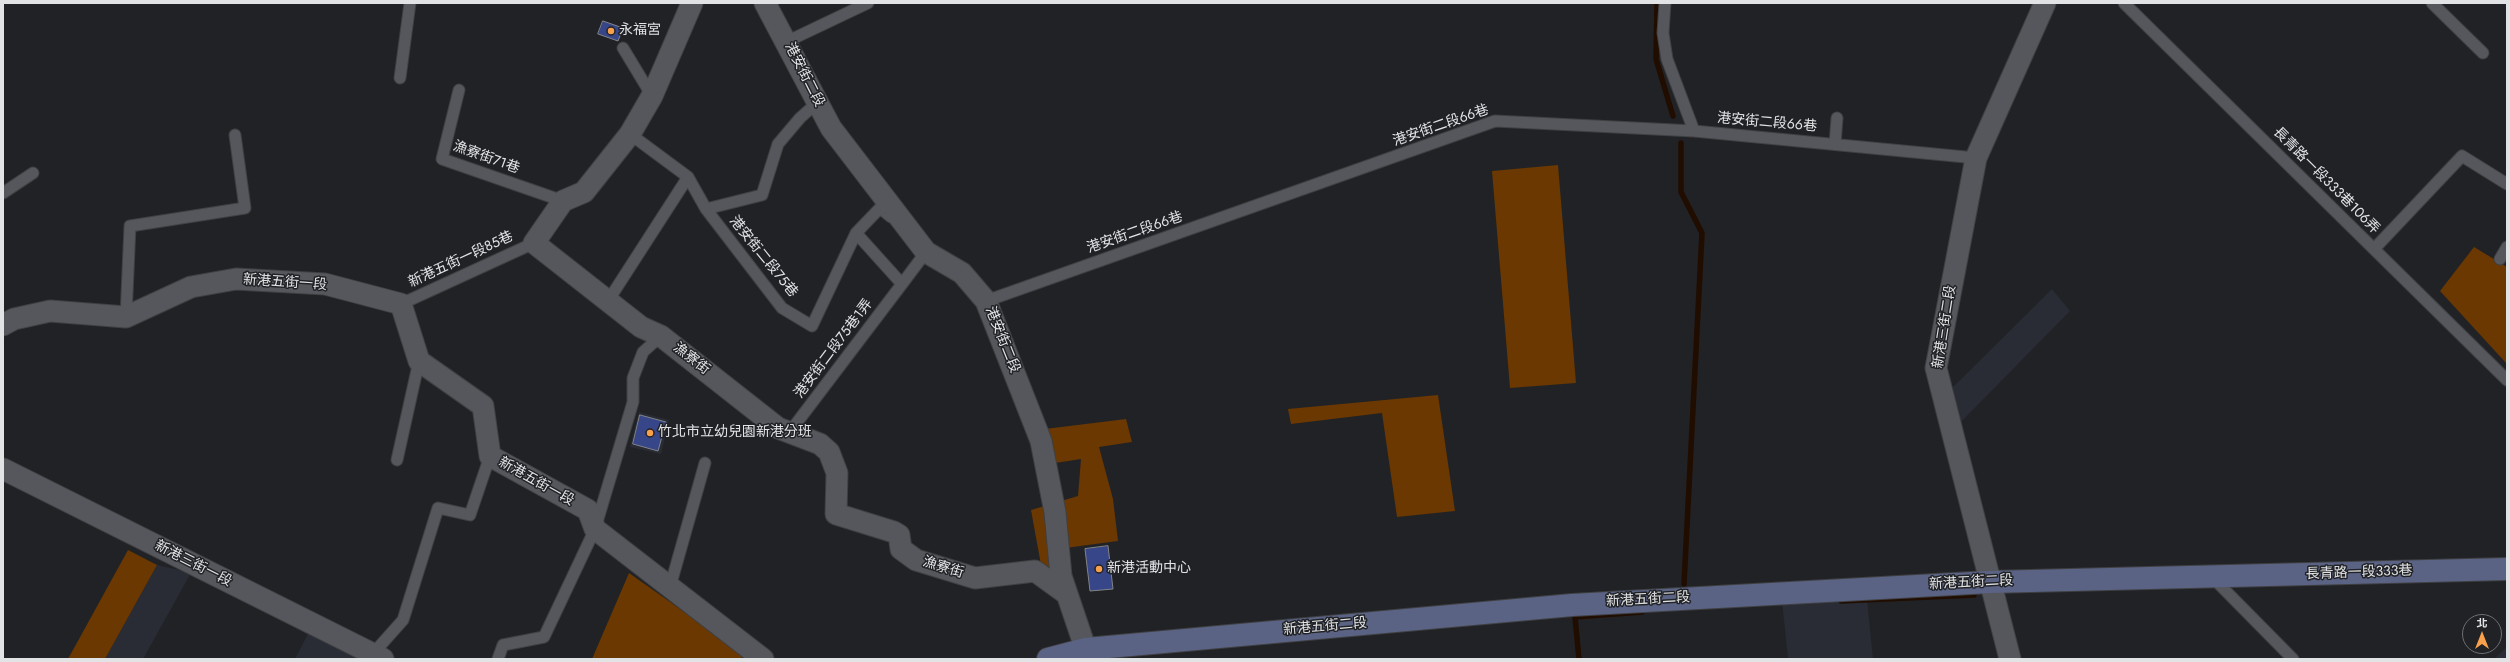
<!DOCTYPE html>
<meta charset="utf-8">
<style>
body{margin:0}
#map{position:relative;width:2510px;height:662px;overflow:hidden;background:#212226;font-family:Jost,"Noto Sans TC",sans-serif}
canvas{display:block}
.frame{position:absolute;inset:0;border:4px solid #e2e3e5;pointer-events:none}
.north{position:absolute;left:2462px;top:614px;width:40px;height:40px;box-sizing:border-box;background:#212226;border:1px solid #6e6f72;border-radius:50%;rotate:0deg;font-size:11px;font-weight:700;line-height:16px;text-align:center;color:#e2e3e5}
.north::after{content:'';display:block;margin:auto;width:14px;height:18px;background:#f9a04d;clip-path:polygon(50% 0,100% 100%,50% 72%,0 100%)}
</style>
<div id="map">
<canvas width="2510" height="662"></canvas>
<div class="frame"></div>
<div class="north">北</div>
</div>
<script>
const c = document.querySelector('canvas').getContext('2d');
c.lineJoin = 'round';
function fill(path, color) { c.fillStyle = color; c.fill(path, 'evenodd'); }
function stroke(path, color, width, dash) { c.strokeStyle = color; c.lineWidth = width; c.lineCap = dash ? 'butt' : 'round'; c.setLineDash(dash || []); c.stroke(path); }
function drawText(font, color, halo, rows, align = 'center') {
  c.font = font + ' Jost,"Noto Sans TC",sans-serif'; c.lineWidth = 3; c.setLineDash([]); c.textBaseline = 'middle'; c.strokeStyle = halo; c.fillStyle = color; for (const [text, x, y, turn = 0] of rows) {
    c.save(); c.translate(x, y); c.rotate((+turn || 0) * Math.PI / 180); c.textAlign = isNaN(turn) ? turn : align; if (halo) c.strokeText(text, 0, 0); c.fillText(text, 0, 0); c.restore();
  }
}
fill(new Path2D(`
 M2052,289L2070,311L1959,424L1949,391Z
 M639,412L669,420L661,454L630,447Z
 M157,565L191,573L143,659H105Z
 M1867,599L1873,659H1788L1782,601Z
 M309,632L360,659H295Z
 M2507,647V659H2494Z`), '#292c35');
fill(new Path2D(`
 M1558,165L1576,383L1510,388L1492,171Z
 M2474,247L2507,267L2506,363L2440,291Z
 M1438,395L1455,511L1397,517L1382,413L1291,424L1288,409Z
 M1126,419L1132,442L1099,447L1113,499L1118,541L1058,549L1045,587L1031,510L1078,496L1081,459L1055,463L1045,429Z
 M128,550L157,565L105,659H68Z
 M629,573L744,654L741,659H592Z`), '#6a3800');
stroke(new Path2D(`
 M1657,3L1656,59L1673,116
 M1681,143V192L1702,233L1684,584
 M1841,601L1974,595
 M1579,659L1575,617L1642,612`), '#200d00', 5.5);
const building = new Path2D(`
 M603,21L623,28L618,41L598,34Z
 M640,415L666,422L658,451L633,444Z
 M1108,546L1113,589L1090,591L1085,549Z`);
fill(building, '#364688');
stroke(building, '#838489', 1);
const lane = new Path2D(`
 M1665,3L1663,33L1667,59L1694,131
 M2124,3L2507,380
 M2432,3L2483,53
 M786,42L868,3
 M623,48L652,96
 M400,78L410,3
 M459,90L442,159L563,201
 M630,134L688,177L706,209L762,195L778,144L800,118L818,102
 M1835,144L1837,118
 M3,193L33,173
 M706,209L782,308L812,326L856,233L880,208L891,217
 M2374,249L2462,156L2507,184
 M2500,259L2507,247
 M902,284L926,252
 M608,301L688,177
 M986,301L1495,121L1694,131L1976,158
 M401,304L534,243
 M126,317L130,226L245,208L235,135
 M789,433L902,284L856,233
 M397,460L419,361
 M2212,577L2293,659
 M670,587L705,463
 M370,657L403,620L438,508L470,515L490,456
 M498,659L503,645L544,637L595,529L633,402V378L643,352L661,336`);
const street = new Path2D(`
 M692,3L652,96L630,134L584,192L563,201L534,243L641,327L661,336L778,428L820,444L829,452L837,473L836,514L894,532L899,535L901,549L916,560L975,578L1035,571L1064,592
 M765,3L831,128L926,252L962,273L986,301L1041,441L1055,512L1061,576L1089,659
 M3,325L14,319L50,311L126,317L191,287L236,279L325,284L401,304L419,361L483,406L490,456L588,510L595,529L763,659
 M3,469L383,659
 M2010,659L1936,368L1976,158L2045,3`);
const secondary = new Path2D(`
 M1048,659L1086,649L1572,605L1990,582L2507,569`);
stroke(lane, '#3f4042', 13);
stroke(street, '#3f4042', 23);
stroke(secondary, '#3f4042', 24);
stroke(lane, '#56575c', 11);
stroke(street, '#56575c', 21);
stroke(secondary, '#5b6385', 22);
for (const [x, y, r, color] of [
 [611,31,4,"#f9a04d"],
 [650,433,4,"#f9a04d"],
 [1099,569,4,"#f9a04d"]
]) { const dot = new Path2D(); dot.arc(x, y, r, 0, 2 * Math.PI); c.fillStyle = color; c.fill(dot); stroke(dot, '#212226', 1.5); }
drawText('14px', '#e2e3e5', '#212226', [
 ["永福宮",619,31],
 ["竹北市立幼兒園新港分班",658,433],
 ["新港活動中心",1107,569]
], 'left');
drawText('14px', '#e2e3e5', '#212226', [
 ["港安街二段",804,75,63],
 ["港安街二段66巷",1767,123,5],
 ["港安街二段66巷",1441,126,-19],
 ["漁寮街71巷",486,158,20],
 ["長青路一段333巷106弄",2326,181,45],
 ["港安街二段66巷",1135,233,-19],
 ["港安街二段75巷",763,257,51],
 ["新港五街一段85巷",461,260,-25],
 ["新港五街一段",285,283,4],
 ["新港三街二段",1945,327,-81],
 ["港安街二段",1002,340,68],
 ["港安街二段75巷1弄",834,349,-53],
 ["漁寮街",691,359,38],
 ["新港五街一段",536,482,29],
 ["新港三街一段",193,564,27],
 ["漁寮街",943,568,17],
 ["長青路一段333巷",2359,573,-2],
 ["新港五街二段",1971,583,-3],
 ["新港五街二段",1648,600,-3],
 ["新港五街二段",1325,627,-5]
]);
</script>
